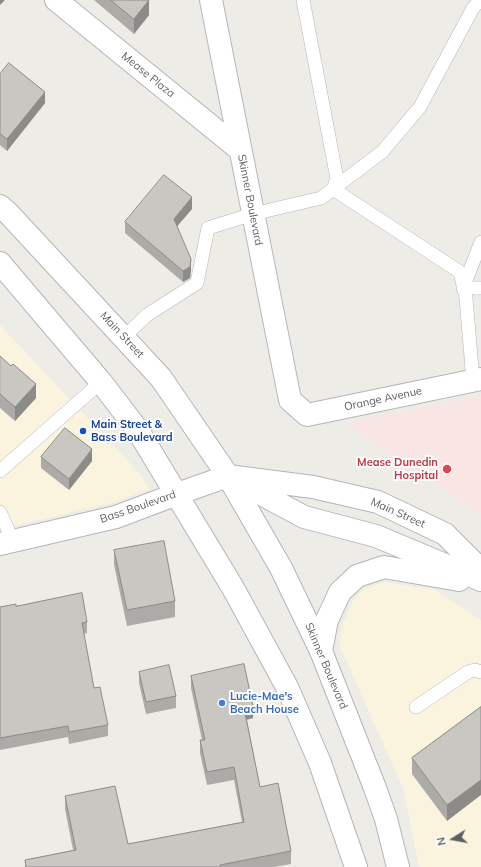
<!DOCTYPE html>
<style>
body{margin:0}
#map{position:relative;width:481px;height:867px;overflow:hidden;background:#eeece6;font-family:Mulish,sans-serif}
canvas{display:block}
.north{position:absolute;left:433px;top:819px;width:40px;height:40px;-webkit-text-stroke:3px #fff;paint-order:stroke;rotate:259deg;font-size:11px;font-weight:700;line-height:16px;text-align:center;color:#5d6064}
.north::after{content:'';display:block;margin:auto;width:14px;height:18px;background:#5d6064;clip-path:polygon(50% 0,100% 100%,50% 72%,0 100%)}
</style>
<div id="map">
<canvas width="481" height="867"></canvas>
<div class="north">N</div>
</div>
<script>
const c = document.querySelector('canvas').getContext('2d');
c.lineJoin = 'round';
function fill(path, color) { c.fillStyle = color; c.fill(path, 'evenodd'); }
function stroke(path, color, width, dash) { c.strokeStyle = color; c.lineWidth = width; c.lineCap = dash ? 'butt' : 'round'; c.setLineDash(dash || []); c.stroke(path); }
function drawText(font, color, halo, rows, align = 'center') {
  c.font = font + ' Mulish,sans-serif'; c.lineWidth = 4; c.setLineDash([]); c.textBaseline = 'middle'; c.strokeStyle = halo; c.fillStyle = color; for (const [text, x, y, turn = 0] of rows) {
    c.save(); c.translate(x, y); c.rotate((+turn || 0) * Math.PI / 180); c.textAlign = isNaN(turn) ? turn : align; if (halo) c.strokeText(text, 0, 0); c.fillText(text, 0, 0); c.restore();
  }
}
fill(new Path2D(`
 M0,325L140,474L150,489L112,503L0,529Z
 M385,582L435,590L481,620V867H419L404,791L339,644L343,623L353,600L365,588Z`), '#faf3de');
fill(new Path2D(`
 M481,396V515L345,423Z`), '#f9e6e4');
const service = new Path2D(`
 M481,242L463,288H481
 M124,337L147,315L197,283L208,228L253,214L321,198L333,189L337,179L303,0
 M473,381L466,298L460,272L333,189L382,152L420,107L473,8L480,0
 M0,471L101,382
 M0,512L13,541
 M416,707L468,672L475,670L481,672`);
const minor = new Path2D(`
 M56,0L239,149
 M211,0L290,400L307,415L481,379
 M0,544L116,517L177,494`);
const tertiary = new Path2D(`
 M239,482L304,517L376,536L481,580
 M177,494L228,476L313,487L378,502L445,534L481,570
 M321,651L327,620L340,592L357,576L384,567L459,580`);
const secondary = new Path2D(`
 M0,206L8,213L161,378L228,476L281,568L321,651L375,788L386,819L398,867
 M0,263L101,382L137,429L233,588L287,687L320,763L356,867`);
stroke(service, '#b3b5b9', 14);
stroke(minor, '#b3b5b9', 24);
stroke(tertiary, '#b3b5b9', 24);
stroke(secondary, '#b2b5b9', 24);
stroke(service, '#fff', 13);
stroke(minor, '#fff', 22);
stroke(tertiary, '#fff', 22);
stroke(secondary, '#fff', 22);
fill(new Path2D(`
 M94,0H149V15L134,34Z
 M0,74L45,103L7,151L0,145Z
 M192,209L177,226L191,270L190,278L183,282L125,233V222Z
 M0,356L36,398L15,421L0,408Z
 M41,457L92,461L69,490L41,468Z
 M114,550L175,601V617L127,626L114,565Z
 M16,606L87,622V633L84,634L94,688L108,725V736L69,744L68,737L0,750V607Z
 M139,672L176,696V708L146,714L139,683Z
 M191,676L253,718L247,720L260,787L291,851V864L274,867H25V860L73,850L65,809V796L128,844L242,822L234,780L207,785L200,753V740H202L191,688Z
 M481,707L447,821L412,774V758Z`), '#adaba7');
fill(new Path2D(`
 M0,0H5L0,5Z
 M149,0V15L134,34V19Z
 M45,92V103L7,151V139Z
 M192,197V209L174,230V219Z
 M191,259V270L190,278L183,282V271Z
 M36,384V398L15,421V407Z
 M92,449V461L69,490V479Z
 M253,706V718L244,720V708Z
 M481,780V795L447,821V805Z`), '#8d8b88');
const building = new Path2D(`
 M111,0H149L134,19Z
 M9,63L45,92L7,139L0,134V74Z
 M164,175L192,197L174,219L191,259L190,267L183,271L125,222Z
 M0,356L11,366L13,364L36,384L15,407L0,394Z
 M65,428L92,449L69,479L41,457Z
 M164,541L175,601L127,610L114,550Z
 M82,593L87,622L82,623L94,688L100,687L108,725L69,732L68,726L0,738V607L16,604V606Z
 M244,664L253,706L244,708L260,787L278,783L291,851L220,865V867H26L25,860L76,850L65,796L115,786L128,844L244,822L234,767L207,772L200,740H205L191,676Z
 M169,665L176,696L146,702L139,672Z
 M481,707V780L447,805L412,758Z`);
fill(building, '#c9c7c2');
stroke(building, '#8d8b88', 1);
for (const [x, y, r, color] of [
 [83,431,4,"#1a4fb4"],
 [447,469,5,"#e0444e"],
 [222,703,4,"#3f7fe0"]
]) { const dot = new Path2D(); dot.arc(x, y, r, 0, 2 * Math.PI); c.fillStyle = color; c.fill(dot); stroke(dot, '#fff', 1.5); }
drawText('11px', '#5d6064', '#fff', [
 ["Mease Plaza",148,75,39],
 ["Skinner Boulevard",250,200,79],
 ["Main Street",122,335,47],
 ["Orange Avenue",383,399,-12],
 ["Bass Boulevard",138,507,-19],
 ["Main Street",398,513,24],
 ["Skinner Boulevard",326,666,67]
]);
drawText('bold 11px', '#164399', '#fff', [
 ["Main Street &",91,425],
 ["Bass Boulevard",91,438]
], 'left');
drawText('bold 11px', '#be3a42', '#fff', [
 ["Mease Dunedin",438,463],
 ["Hospital",438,476]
], 'right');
drawText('bold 11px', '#366cbe', '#fff', [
 ["Lucie-Mae's",230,697],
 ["Beach House",230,710]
], 'left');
</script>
